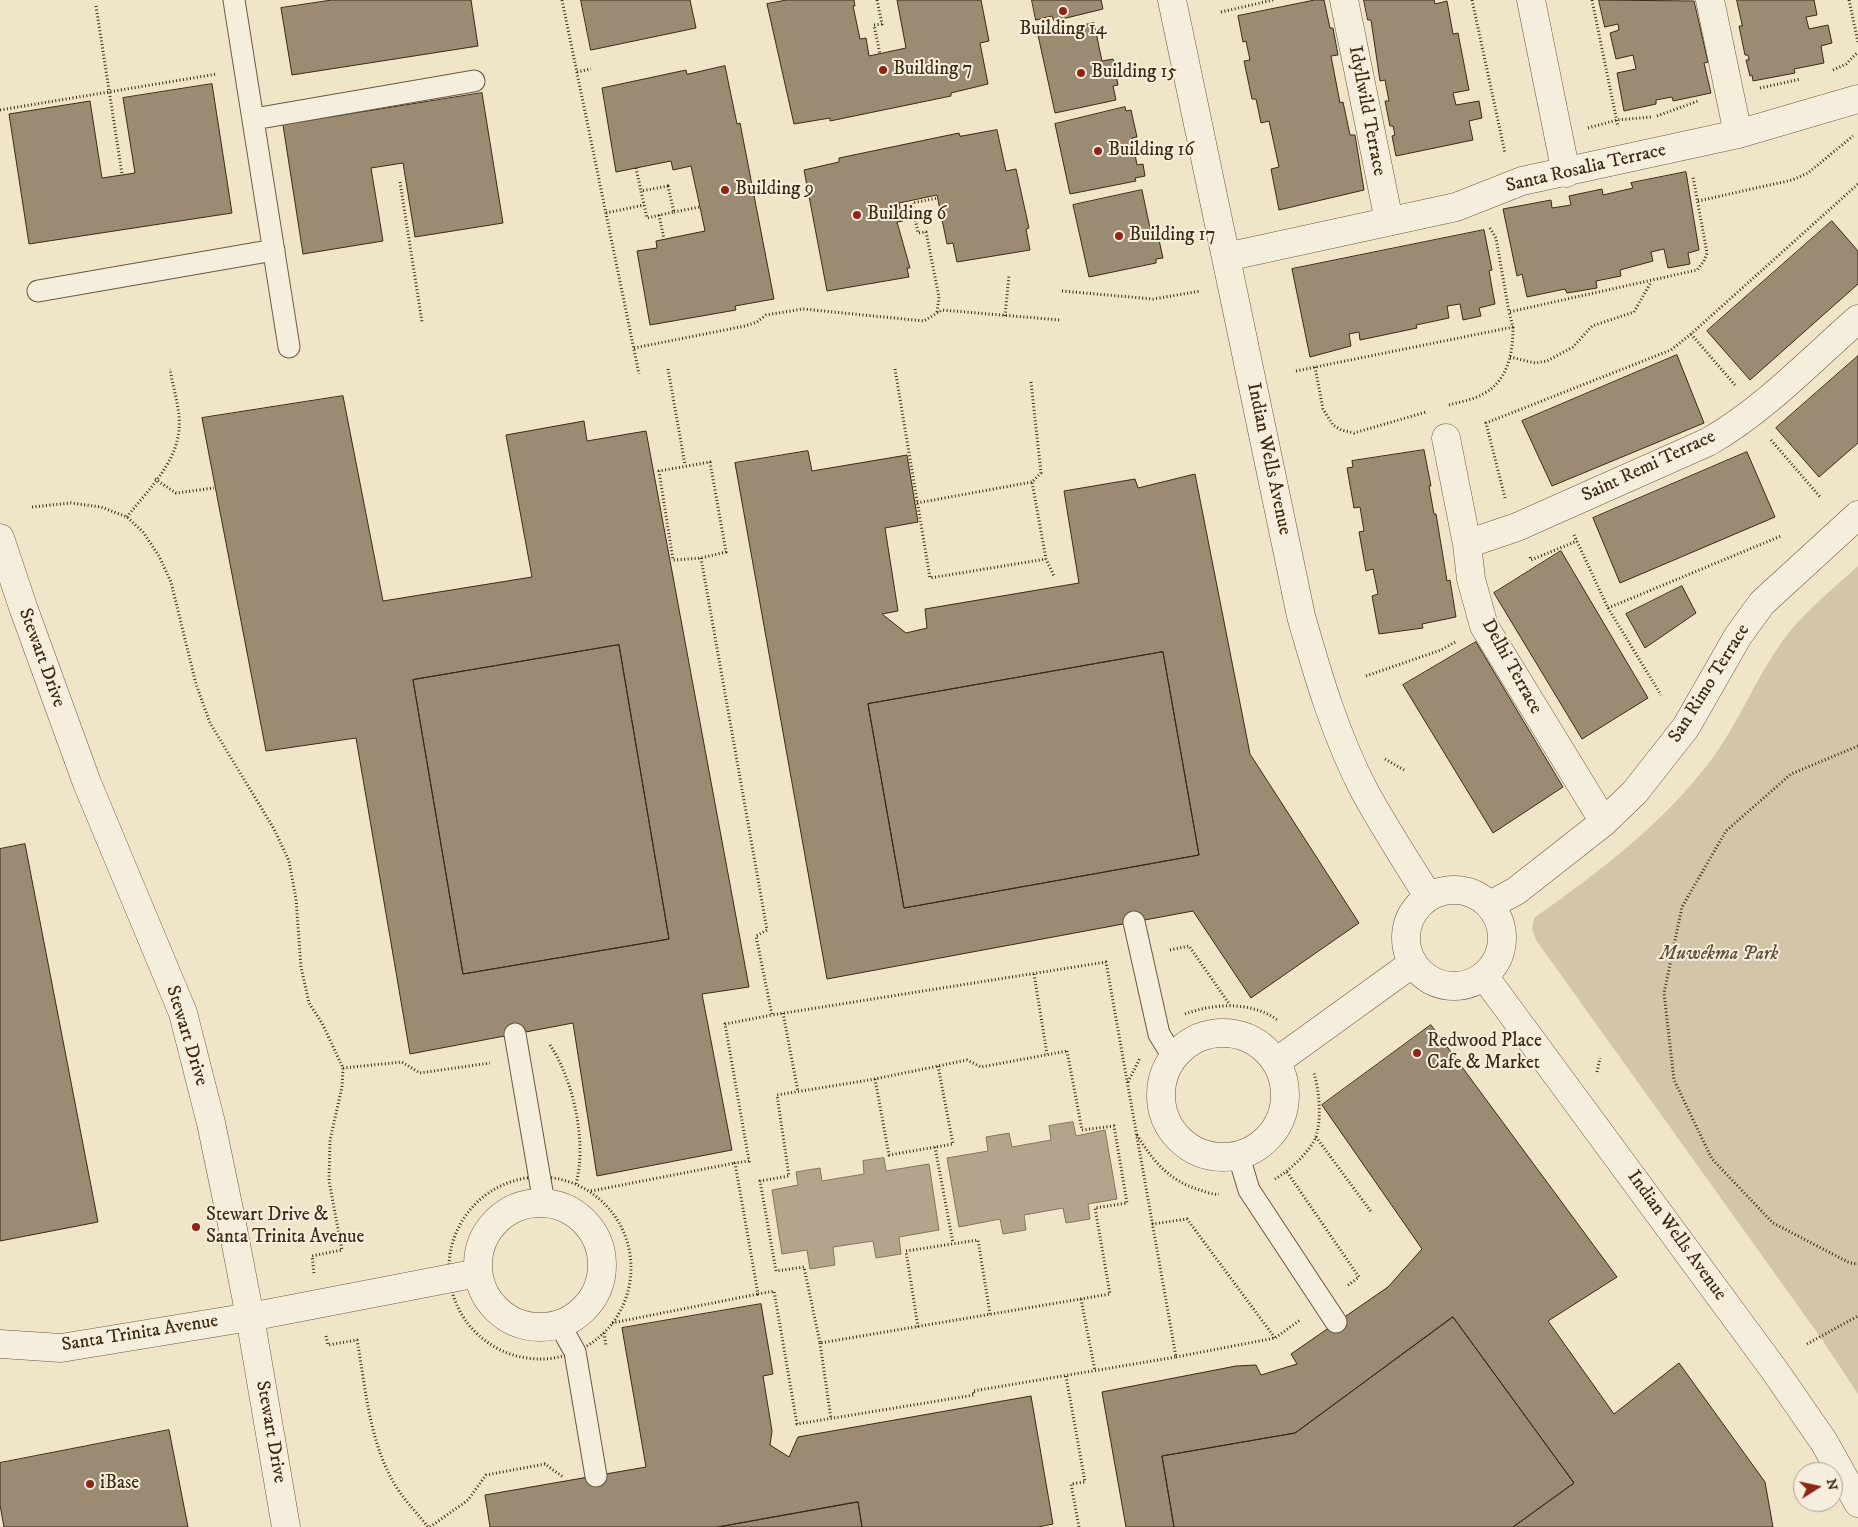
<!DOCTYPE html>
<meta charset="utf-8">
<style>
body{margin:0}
#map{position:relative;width:1858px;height:1527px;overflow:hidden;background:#f1e5c9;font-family:"IM FELL DW Pica",serif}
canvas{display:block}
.north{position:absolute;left:1793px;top:1462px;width:50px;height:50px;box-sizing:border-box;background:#f6eedc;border:1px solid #aca08c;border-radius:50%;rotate:80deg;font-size:14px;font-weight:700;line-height:20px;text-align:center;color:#3c2a13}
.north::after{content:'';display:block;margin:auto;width:18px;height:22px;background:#8f2418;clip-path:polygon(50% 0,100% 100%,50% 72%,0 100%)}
</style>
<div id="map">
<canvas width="1858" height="1527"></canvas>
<div class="north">N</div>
</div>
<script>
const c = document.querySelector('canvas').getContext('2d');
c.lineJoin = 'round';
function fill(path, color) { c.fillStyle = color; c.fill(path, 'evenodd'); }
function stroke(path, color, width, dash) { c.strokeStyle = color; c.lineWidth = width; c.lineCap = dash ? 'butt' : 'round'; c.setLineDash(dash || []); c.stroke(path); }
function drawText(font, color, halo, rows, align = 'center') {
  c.font = font + ' "IM FELL DW Pica",serif'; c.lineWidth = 4; c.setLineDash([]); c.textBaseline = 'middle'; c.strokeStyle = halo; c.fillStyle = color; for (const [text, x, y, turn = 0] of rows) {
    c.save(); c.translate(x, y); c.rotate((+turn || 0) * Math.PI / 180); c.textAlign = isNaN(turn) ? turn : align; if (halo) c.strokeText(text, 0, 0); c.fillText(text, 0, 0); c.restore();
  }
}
fill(new Path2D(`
 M1858,566V1394L1821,1338L1536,940L1532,929L1534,918C1599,872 1663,824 1711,760C1738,724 1755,680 1781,643C1801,614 1832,590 1858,566Z`), '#d2c5aa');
const water = new Path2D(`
 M1073,1122L1076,1136L1105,1130L1117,1199L1088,1204L1090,1219L1066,1223L1063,1208L1024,1215L1026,1230L1003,1234L1000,1219L959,1227L947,1158L988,1151L986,1137L1009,1133L1012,1147L1051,1140L1049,1126Z
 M884,1158L886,1171L929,1164L939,1230L899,1237L901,1254L876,1258L873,1241L833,1247L835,1265L810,1269L807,1250L782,1254L772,1190L798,1185L796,1172L820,1168L822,1181L864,1174L863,1161Z`);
fill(water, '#b3a58b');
stroke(water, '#83745b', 1);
const building = new Path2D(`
 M332,0H471L478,46L292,75L281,8Z
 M581,0H690L696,28L591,50Z
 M787,0H854L855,6H853L860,39L866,38L869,56L906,48L897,0H981L989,41L980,43L988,84L951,93V96L830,121V118L794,124L767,4Z
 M1032,0H1101L1103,9L1054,21L1052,16L1036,20Z
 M1315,0H1324L1330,28H1333L1338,55L1331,56L1340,103L1343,102L1350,135H1355L1364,190L1279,210L1271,169L1279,167L1269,121L1261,123L1256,99H1252L1244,61L1250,60L1246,41L1243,42L1238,16Z
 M1364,0H1434L1435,4L1447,1L1453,34L1458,33L1469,90L1453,93L1456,105L1479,101L1482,118L1469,121L1473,140L1396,156L1392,136L1395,135L1393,126H1390L1385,101H1389L1385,80L1380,81L1371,20H1368Z
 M1599,0L1694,1L1708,62L1704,63L1711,93L1673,101L1672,97L1656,100V104L1624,111L1617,73L1636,69L1633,55L1616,59L1610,33L1619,30L1618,24L1605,27Z
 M1737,0H1814L1817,15L1806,17L1809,29L1828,25L1832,43L1821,46L1824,63L1794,69L1795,73L1753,81L1752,75L1750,76L1746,60H1749L1748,55H1745L1739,26H1742Z
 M1094,23L1102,61L1113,59L1118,85L1113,86L1116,100L1055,113L1038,35Z
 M725,66L737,124L740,123L774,299L735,306L736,310L650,325L637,251L657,248L656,241L705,231L700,207L691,166L673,170L671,161L616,172L602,88L686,70L687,74Z
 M212,84L232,213L29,244L9,114L90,101L102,178L135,173L123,98Z
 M482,93L503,223L415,237L403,163L371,168L383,241L303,254L283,125Z
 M1125,107L1126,111L1131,110L1137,137L1132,138L1137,165L1143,164L1145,176L1135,178L1136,181L1070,194L1055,124Z
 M997,130L1006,171L1016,169L1029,228L1026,229L1030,250L957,262L953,243L947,244L937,195L899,203L903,221L897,222L910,268H907L909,277L827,291L804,170L839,162V158L959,133L960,136Z
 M1686,172L1699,250L1688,253L1690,264L1668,268L1664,249L1651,252L1653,261L1620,270L1621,276L1596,281L1597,288L1567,293L1565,289L1527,297L1522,274L1517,276L1503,209L1551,200L1552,208L1571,205L1569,196L1602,189L1603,195L1633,188L1631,183Z
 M1142,190L1151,233L1157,231L1163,258L1156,259V263L1089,277L1073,205Z
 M1832,221L1858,251V284L1750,380L1707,331Z
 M1484,230L1492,270L1489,271L1495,304L1479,308L1481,316L1463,320L1460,304L1447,306L1449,318L1416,325L1417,328L1360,340L1359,332L1349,334L1351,346L1310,357L1292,269Z
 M1677,355L1704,423L1552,486L1522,421Z
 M1858,356V443L1819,477L1776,428Z
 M343,396L383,601L532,577L506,435L584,421L587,441L646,431L749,987L702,994L732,1150L597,1176L573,1023L410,1054L356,738L266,751L202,418ZM619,645L669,939L463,974L413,680Z
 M1424,450L1431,486H1429L1434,514H1436L1447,581L1450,580L1456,617L1422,624L1423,628L1379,634L1372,596L1378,594L1373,569L1366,571L1359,532L1364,531L1360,507L1354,508L1347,468L1353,467L1352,461Z
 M808,451L812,471L907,455L918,522L885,528L898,611L882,614L906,633L927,628L925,609L1079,583L1064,491L1135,479L1138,488L1195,474L1250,754L1359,923L1251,998L1193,911L827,979L735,463ZM1163,652L1199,855L904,908L868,704Z
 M1747,452L1775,517L1620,583L1593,518Z
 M1561,551L1648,698L1582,739L1494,593Z
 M1682,586L1696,613L1645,648L1626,614Z
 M1476,642L1563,787L1493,833L1403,685Z
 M619,645L669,939L463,974L413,680Z
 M1163,652L1199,855L904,908L868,704Z
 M25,844L98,1222L0,1241V849Z
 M1431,1025L1617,1277L1548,1321L1614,1414L1679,1363L1765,1482L1773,1527H1513L1574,1483L1453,1317L1295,1433L1162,1456L1174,1527H1126L1102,1392L1236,1366L1256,1365L1261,1375L1297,1364L1291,1354L1388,1287L1422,1249L1322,1105Z
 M761,1304L773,1374L763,1376L772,1431L770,1445L789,1457L798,1437L1031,1396L1053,1524L1038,1527H862L858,1502L718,1527H490L485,1495L646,1467L622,1328Z
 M1453,1317L1574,1483L1513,1527H1174L1162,1456L1295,1433Z
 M169,1430L188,1527H4L0,1505V1463Z
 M858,1502L862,1527H718Z`);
fill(building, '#9a8b72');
stroke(building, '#3c2a13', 1);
const service = new Path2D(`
 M234,0L289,347
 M254,119L474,81
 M38,291L274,250
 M1134,922L1159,1034L1173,1057
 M515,1034L544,1203
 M1239,1157L1249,1190L1336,1322
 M560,1325L575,1352L596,1476`);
const minor = new Path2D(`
 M1172,0L1301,616C1318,676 1336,737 1365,792C1384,827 1407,862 1428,896
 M1344,0L1389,221
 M1531,0L1566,173
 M1710,0L1738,134
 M1226,257L1456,207L1522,181L1738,134L1858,99
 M1446,438L1467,544L1471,579L1484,626L1604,822
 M1467,544L1517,527L1708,442C1764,410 1810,361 1858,319
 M1406 938a48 48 0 1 1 96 0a48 48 0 1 1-96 0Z
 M1490,905L1516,891L1604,822L1635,792L1686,727L1738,636L1762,603L1858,515
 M1484,976L1775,1371L1824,1442L1858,1503
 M1161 1095a62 62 0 1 1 124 0a62 62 0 1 1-124 0Z
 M1276,1062L1413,963
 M478 1265a62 62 0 1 1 124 0a62 62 0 1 1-124 0Z
 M0,1344L61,1348L250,1317L478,1273`);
const tertiary = new Path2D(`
 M0,538L23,607L87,783L183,1013L211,1123L231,1219L250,1317L286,1527`);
stroke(service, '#695940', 23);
stroke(minor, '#695940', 29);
stroke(tertiary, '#695940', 29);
stroke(new Path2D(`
 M562,0L639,374
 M877,0L882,24L874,25L880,54
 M1472,0L1505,153
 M1592,0L1618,127
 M1849,0L1858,42
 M96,6L122,174
 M1221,12L1273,0
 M1833,70L1846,64L1858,52
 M577,72L591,69
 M1760,88L1801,79
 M0,110L217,74
 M1657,116L1698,101
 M1588,128L1617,120L1651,117
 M636,168L641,191
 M400,182L422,322
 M668,186L674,212L647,218L641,191Z
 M1698,201L1792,180L1808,173L1853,136
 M674,212L700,207
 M606,213L644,205
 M659,215L664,239
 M1490,228L1496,238L1509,312
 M1062,291L1153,299L1201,291
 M937,312L939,297L926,232L918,233L912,203L938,198
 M1005,316L1009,275
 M1691,334L1735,385
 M634,348L745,326L757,322L766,315L803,309L924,321L942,310L1060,320
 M1510,357L1535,363L1547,361L1573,347L1592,326L1634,312L1651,282
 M1315,367L1323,409L1333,425L1341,430L1354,433L1426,412
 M668,369L685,465
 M895,369L930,578L1046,559
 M1296,371L1513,327L1509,312L1697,270L1704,261L1707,253L1693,177
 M1031,382L1041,473L1032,482L1046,559L1054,576
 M1449,405C1459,402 1473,400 1483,394C1508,381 1513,353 1513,327
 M1771,440L1821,498
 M710,462L726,552L701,558L673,560L659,471Z
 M155,479L176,493L214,488
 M1505,498L1486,423L1671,350L1691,334L1858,184
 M917,503L1032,482
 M32,507L71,503L101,507L127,517L143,532L159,556L171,582L196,684L210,723L274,829L289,861L296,899L301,967L309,1003L322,1023L343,1068L342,1087L330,1140L329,1181L342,1250L312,1256L314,1273
 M127,517C147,491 176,464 179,430C181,411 173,388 170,369
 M1574,535L1608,608L1661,695
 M1530,557L1531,560L1577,541
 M701,558L767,930L756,936L772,1015L1106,962L1176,1357L973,1391L974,1395L797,1424L774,1291L758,1294L735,1163L749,1161L725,1024L772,1015
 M1608,608L1781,536
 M1366,676L1441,650L1457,641
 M1858,746L1791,774L1726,831L1682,907L1664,993L1674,1080L1712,1159L1773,1223L1850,1263L1858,1264
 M1385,759L1404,770
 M1170,950L1189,946L1230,1005
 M1034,974L1047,1054
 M783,1013L798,1092
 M1185,1014C1215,1003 1252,1001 1279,1021
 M550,1045C574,1081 587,1143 576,1184
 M1067,1051L1082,1130L1114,1126L1127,1203L1095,1208L1110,1294L820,1343L804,1267L776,1271L760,1181L789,1176L777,1095L875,1079L967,1060L981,1067Z
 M343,1068L402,1062L420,1073L490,1063
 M1597,1072L1600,1058
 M875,1079L889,1155L953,1144L938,1066
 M1128,1082L1140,1058
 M1137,1135C1153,1161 1169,1181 1200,1190C1206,1192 1213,1195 1219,1194
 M1316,1137L1372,1213
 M935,1147L953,1243
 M1287,1172L1359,1277L1347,1286
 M449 1268a91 91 0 1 1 182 0a91 91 0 1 1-182 0Z
 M1275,1179C1288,1172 1312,1150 1316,1136C1322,1117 1319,1091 1314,1073
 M591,1191L735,1163
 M1152,1224L1187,1219L1275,1338
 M1081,1299L1095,1371
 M612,1323L758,1294
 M918,1327L906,1251L978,1240L990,1314
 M604,1333L606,1346
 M326,1336L328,1345L357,1340C366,1389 369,1444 397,1488C406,1502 418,1514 428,1527
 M820,1343L831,1419
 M1807,1344L1858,1316
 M1176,1357L1275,1338L1300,1320
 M1066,1376L1085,1482L1071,1484L1079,1527
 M430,1527L468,1500L486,1475L545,1464L563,1477`), '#3c2a13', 3, [1, 2.5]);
stroke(service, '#f6eedc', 21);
stroke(minor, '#f6eedc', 28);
stroke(tertiary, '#f6eedc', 28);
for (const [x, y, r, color] of [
 [1063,11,5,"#8f2418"],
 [883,70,5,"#8f2418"],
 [1081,73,5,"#8f2418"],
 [1098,151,5,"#8f2418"],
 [725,190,5,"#8f2418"],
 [857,215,5,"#8f2418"],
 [1119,236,5,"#8f2418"],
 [1417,1053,5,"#8f2418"],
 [196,1227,5,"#8f2418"],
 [90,1484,5,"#8f2418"]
]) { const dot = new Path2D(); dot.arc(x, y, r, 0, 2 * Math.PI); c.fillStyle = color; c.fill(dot); stroke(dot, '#f6eedc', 2); }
drawText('19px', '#3c2a13', '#f6eedc', [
 ["Building 14",1063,30,"center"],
 ["Building 7",893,70],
 ["Building 15",1091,73],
 ["Building 16",1108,151],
 ["Building 9",735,190],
 ["Building 6",867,215],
 ["Building 17",1129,236],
 ["Redwood Place",1427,1042],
 ["Cafe & Market",1427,1064],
 ["Stewart Drive &",206,1216],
 ["Santa Trinita Avenue",206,1238],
 ["iBase",100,1484]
], 'left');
drawText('19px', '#3c2a13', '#f6eedc', [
 ["Idyllwild Terrace",1366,111,79],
 ["Santa Rosalia Terrace",1586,169,-13],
 ["Indian Wells Avenue",1268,459,78],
 ["Saint Remi Terrace",1649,467,-25],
 ["Stewart Drive",41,658,70],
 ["Delhi Terrace",1511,667,61],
 ["San Rimo Terrace",1710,684,-58],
 ["Stewart Drive",186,1036,73],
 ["Indian Wells Avenue",1676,1236,54],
 ["Santa Trinita Avenue",140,1334,-9],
 ["Stewart Drive",270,1432,80]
]);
drawText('italic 19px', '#625139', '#f6eedc', [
 ["Muwékma Park",1719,955]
]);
</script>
